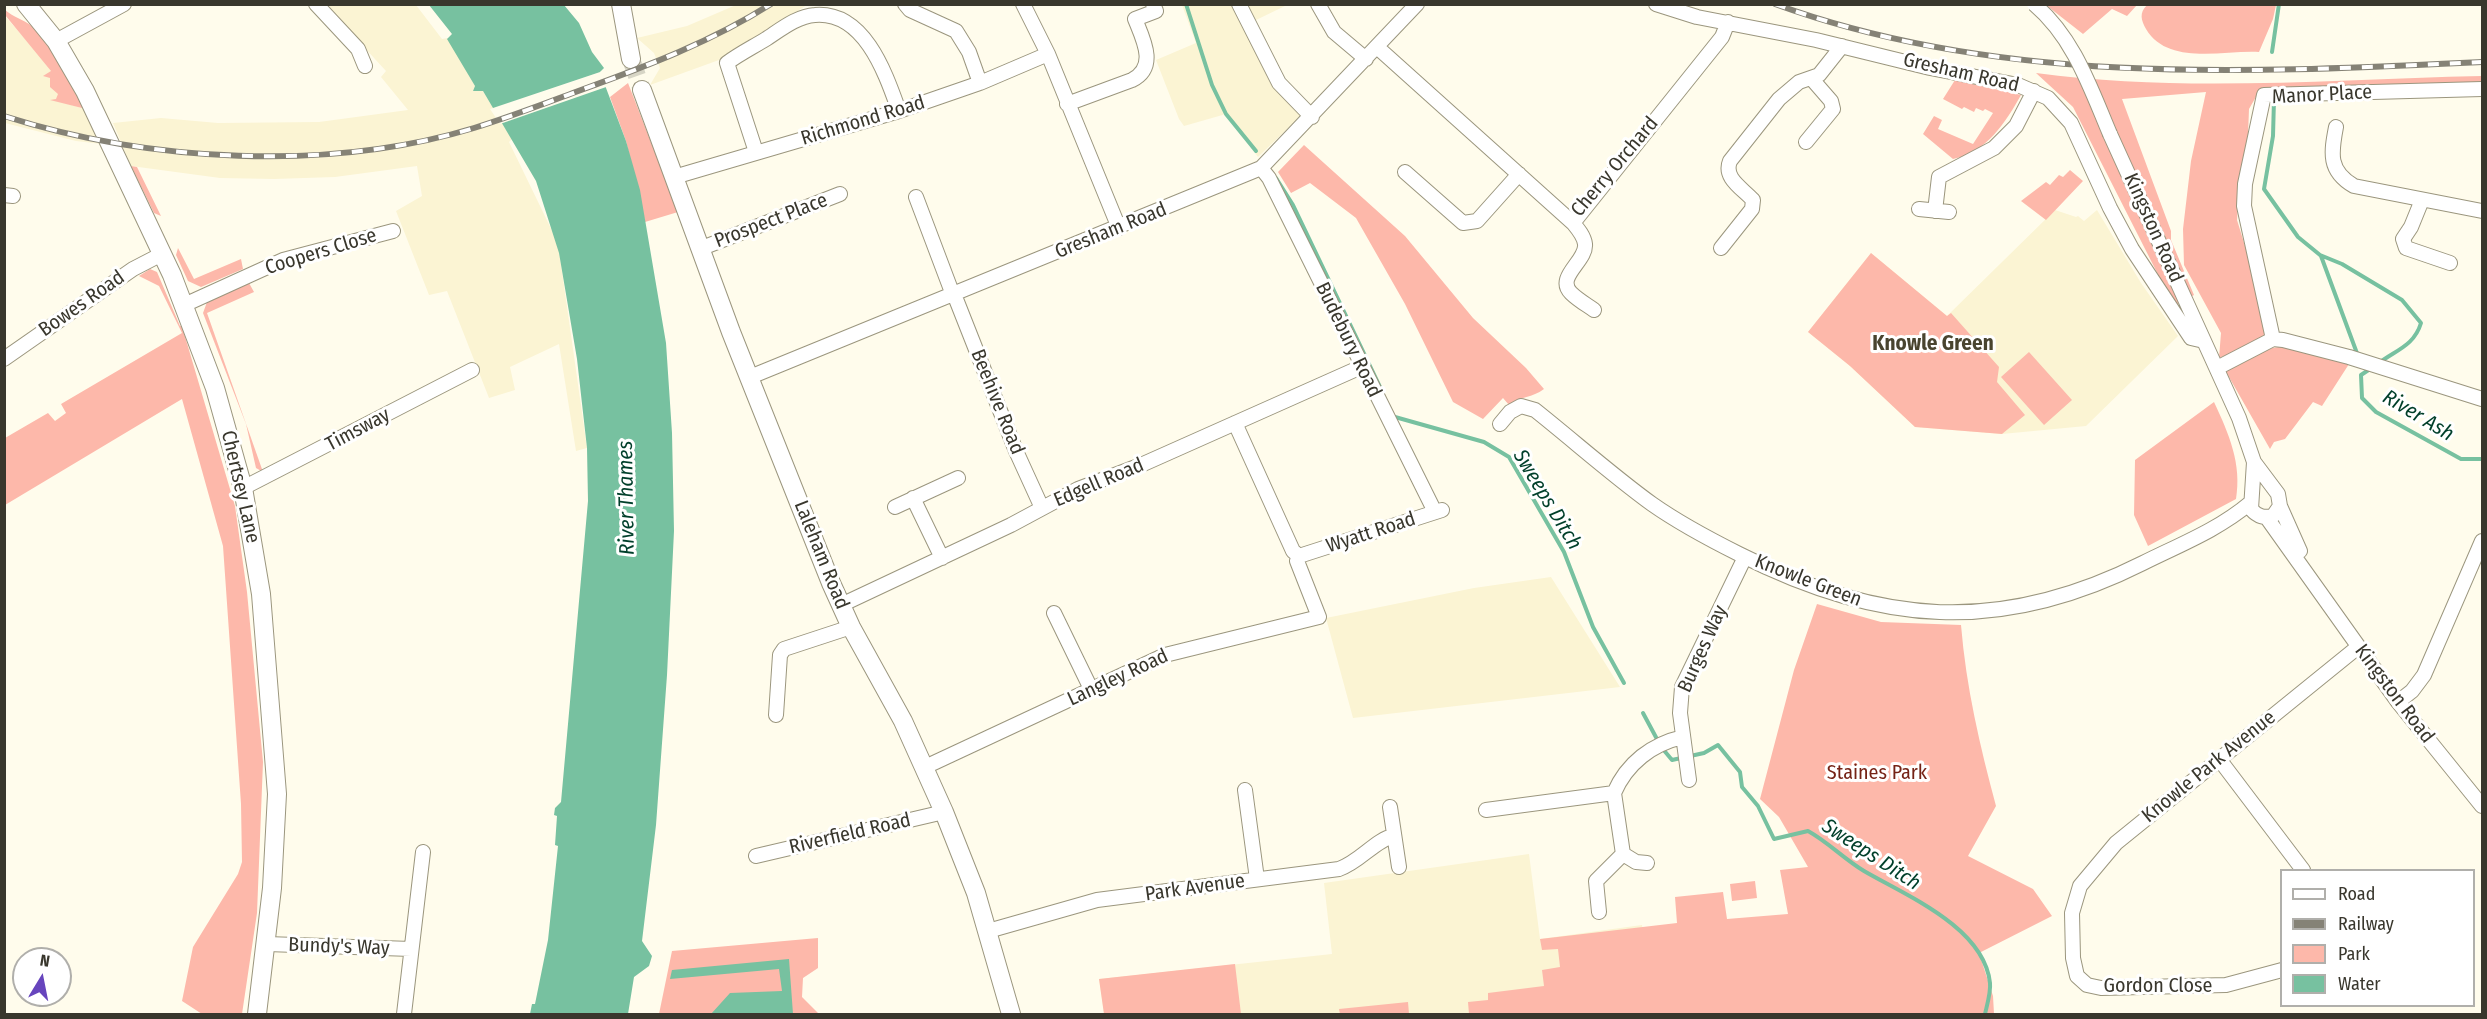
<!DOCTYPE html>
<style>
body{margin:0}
#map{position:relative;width:2487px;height:1019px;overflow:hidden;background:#fffcec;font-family:"Fira Sans Condensed",sans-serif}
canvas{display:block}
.frame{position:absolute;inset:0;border:6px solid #39372d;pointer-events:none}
.legend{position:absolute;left:2280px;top:869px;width:195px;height:138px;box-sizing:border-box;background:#fff;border:2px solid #b0afab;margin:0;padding:8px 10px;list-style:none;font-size:18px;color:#39372d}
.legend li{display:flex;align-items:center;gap:12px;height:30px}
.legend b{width:30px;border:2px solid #b0afab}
.north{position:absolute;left:12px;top:947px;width:60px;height:60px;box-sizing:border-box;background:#fff;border:2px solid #b0afab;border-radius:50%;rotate:10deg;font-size:16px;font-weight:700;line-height:24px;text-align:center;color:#39372d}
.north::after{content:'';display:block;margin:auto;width:21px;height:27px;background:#6745bd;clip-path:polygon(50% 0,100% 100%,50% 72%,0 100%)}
</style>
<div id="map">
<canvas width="2487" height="1019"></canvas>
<div class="frame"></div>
<ul class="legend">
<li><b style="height:8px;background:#fff"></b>Road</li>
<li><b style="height:8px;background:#858276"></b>Railway</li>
<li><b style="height:16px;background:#fdb8aa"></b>Park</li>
<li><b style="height:16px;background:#77c1a0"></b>Water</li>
</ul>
<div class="north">N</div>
</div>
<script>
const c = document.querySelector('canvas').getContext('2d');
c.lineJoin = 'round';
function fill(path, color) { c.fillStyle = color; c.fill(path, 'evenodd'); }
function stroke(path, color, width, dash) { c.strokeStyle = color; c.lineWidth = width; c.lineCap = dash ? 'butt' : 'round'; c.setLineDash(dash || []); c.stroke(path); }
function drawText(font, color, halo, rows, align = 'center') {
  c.font = font + ' "Fira Sans Condensed",sans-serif'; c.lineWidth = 6; c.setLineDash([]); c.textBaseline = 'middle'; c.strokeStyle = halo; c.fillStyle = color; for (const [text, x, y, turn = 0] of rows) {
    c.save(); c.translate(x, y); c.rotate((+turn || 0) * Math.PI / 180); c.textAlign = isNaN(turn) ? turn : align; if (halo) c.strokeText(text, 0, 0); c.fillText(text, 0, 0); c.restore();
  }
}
fill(new Path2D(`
 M333,4L416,5L442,39L448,38L475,86L473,91H483L512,139L509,142L558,243L587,448L576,451L559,344L510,367L515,390L489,398L447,291L429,295L396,211L422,196L417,166L335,177L274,179L220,178L131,166L113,123L161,118L218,123L319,122L408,110L381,77L386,71L328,8Z
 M736,5H807L719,60L650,85L660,68L654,53L637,38L687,26Z
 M1182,5H1287L1254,21L1286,84L1311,106L1258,157L1226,114L1184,126L1179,119L1156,60L1196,43Z
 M4,15L48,65L68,104L86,109L102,144L76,141L5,123Z
 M2055,210L2076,217L2078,216L2084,221L2097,210L2141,283L2178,336L2086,426L2002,434L1915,427L1850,366L1808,332L1871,253L1947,316Z
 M1551,577L1620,687L1353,718L1326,618L1474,588Z
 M1529,854L1540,939L1642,925L1655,1014H1104L1099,979L1332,954L1324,883Z`), '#fbf4d3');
fill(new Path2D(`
 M2046,5H2137L2127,16L2112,9L2083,34Z
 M2147,5V4L2276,5L2273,19L2259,52C2223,50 2168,66 2146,29C2141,20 2139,13 2147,5Z
 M4,9C14,18 23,19 32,26C54,44 72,85 86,109L50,100L56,99L58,94L50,87V78L43,76L51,71L5,15Z
 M2036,73C2183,93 2334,79 2482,76V83L2278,90L2257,95L2249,109L2248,135L2240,172L2237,220L2253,272L2269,338L2219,358L2221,333L2184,265L2183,229L2191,161L2206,92L2122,99L2171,231V240L2194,295L2174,306L2073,107Z
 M1955,80L2021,95C2006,122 1986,153 1953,159L1923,134L1934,116L1942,120L1938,129L1973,144L1993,113L1985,109L1983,111L1976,108L1974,112L1964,107L1962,109L1943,99Z
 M628,83L678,212L645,222L626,141L610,97Z
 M1304,145L1405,236L1473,318L1526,368L1544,389C1532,398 1521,396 1509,405L1503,398L1483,419L1453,402L1405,304L1356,218L1310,183L1291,193L1278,172Z
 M131,166L137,167L161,216L154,213Z
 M2070,170L2083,181L2046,220L2021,201L2046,182L2050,185L2059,175L2063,177Z
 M178,248L194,279L241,259L243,269L201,287L188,281L176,255Z
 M1871,253L1947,316L1951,313L1999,367L1997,382L2025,415L2002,434L1915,427L1850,366L1808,332Z
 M150,269L157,272L180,326L185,324L184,333L235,506L247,592L263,762L257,913L242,1014H202L182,1001L193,947L238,874L242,862L241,804L223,546L182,399L5,505V438L48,413L55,421L66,413L61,404L182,333L159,286L139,276Z
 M249,283L254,292L207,313L263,472L256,468L246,424L203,313L207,302Z
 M2292,345L2349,364L2322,406L2313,402L2285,439L2274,442L2270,449L2225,370L2272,348Z
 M2029,352L2072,400L2044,425L2001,377Z
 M2214,402C2229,434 2242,464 2236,499L2148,546L2134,515L2135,460Z
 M1817,604L1881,622L1961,625C1966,687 1980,746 1996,806L1968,856L2033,889L2052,916L1979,953L1993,996L1994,1014H1469L1468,1002L1488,1000V993L1544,986L1542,970L1560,967L1558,949L1542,950L1540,939L1677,923L1675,897L1723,892L1727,919L1788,914L1780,870L1808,867L1779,817L1760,799L1794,670Z
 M1755,881L1757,898L1732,901L1730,884Z
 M818,938V968L803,978L802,997L819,1014H659L672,951Z
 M1235,964L1241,1014H1104L1099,979Z
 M1408,1002L1409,1014H1340L1339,1009Z`), '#fdb8aa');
fill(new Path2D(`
 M429,5H564L579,23L592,52L604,68L600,72L626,141L640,190L666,343L672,433L674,531L667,675L656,825L642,941L652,956L649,966L634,977L628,1014H530L532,1004H535L548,940L558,846L555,845L557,816L554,815L555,808L561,802L588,501L587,448L577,359L559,253L536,181L483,91H473L475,86L447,39L452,34Z
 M789,959L793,1014H711L730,993L782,991L779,969L670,979L672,970Z`), '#77c1a0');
fill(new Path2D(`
 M606,70L604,72L609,86L500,124L490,109Z`), '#fffcec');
stroke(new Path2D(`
 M1186,4L1212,85L1226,114L1256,151
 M2272,52L2279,4
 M2274,99L2273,136L2264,189L2298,237L2320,255L2342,264L2402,300L2421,323C2414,346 2396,350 2379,363
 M1276,178L1293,205L1382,391
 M2321,256L2358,356
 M2370,369L2361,375L2362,398L2376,412L2461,459H2482
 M1395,417L1484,442L1509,457L1564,552L1593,627L1624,683
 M1643,713L1658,741
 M1662,748L1672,760L1704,753L1718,745L1740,772L1742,787L1758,806L1774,839L1808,831C1828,842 1844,859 1864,871C1905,895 1984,927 1990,983C1991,992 1987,1005 1985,1014`), '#77c1a0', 4);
stroke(new Path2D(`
 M631,59L642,90`), '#d7d5c6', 18, [18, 9]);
const minor = new Path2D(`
 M316,4L358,49L365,66
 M905,4L910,10L956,31L969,52L980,83
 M1023,4L1048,54L1119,228
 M1239,4L1279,83L1312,117
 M1318,4L1334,32L1366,59
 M1656,4L1697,17L1816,40L1930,68L2018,85L2048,98L2071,123L2110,208L2132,249L2191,338L2204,341
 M56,41L124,4
 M1377,47L1573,223L1722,37L1728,22
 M1067,104L1132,80C1158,67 1143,39 1135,19L1156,11L1153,4
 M2336,127C2331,153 2328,171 2354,186L2482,211
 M2110,134L2239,418L2254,462L2251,509C2258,517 2264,518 2273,516L2280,506
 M1806,142L1833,109L1831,101L1811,78
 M756,152L727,63C739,54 753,47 766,39C780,30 797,16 815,15C865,11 886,75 899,111
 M1261,168L1269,178L1435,512
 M1405,172L1463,223L1477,221L1519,174
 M674,177L899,111L980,83L1048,54
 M4,195L13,196
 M916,197L953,295
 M2422,200L2411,227L2403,239L2406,248L2450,263
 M1919,209L1949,212
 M1935,211L1939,177L1994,148L2016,126L2034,91
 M1573,223C1578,229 1584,236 1585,244C1587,261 1555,277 1571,293C1578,300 1587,305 1594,310
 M702,248L840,194
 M1721,248L1752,209L1753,200C1742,188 1723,178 1730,161L1779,99L1799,82L1819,75L1842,46
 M954,294L1016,451L1042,508
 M184,305L283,260L393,231
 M2273,339L2244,206L2245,184L2264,95L2482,89
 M4,359L133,269L162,254
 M2217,368L2273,339L2283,340L2349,357L2482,399
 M750,377L1261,168L1417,4
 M1500,424L1510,412L1521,406L1535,410C1574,441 1612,475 1652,504C1679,523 1709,539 1739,554C1879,625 2000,635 2143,563C2179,545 2218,530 2250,503
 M2254,462L2278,494L2280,506L2300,551
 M243,488L472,370
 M913,498L942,558
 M895,507L958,478
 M2267,518L2398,702L2482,806
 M1299,556L1442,510
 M841,605L1011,525L1078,489L1141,465L1361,367
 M1054,613L1091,689
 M2398,702L2412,691L2424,675L2482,541
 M776,715L780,655L784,649L851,627
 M2219,759L2303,870
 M925,767L1165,655L1319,617L1297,561L1299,556L1293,551L1235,423
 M1689,780L1680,713L1682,687L1745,557
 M1245,790L1257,879
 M1390,807L1399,867
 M1486,810L1614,793
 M1623,854L1614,793C1627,763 1652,744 1683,737
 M756,856L944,812
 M1599,912L1596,881L1623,854L1636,862L1647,863
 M988,931L1097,900L1339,869C1360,862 1376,839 1394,836
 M267,944L411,949
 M2282,970L2226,985L2101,988L2087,985L2077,976L2073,958L2072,913L2080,886L2116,843L2358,647
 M404,1014L423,852`);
const major = new Path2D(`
 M26,4L56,41L85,91L172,275L215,388L243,488L261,594L277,794L272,888L257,1014
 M621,4L631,59
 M642,90L731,332L831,583L851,627L903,721L944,812L976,893L1011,1014`);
stroke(minor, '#9b967e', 16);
stroke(major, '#9b967e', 20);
stroke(minor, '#fff', 14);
stroke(major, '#fff', 18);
const rail = new Path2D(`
 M1775,4C2000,86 2247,73 2482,62
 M4,116C148,162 329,172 474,128C510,117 546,103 581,90C647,66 711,42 771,4`);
stroke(rail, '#858276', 6);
stroke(rail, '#fff', 4, [11]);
const minorBridge = new Path2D(`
 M2034,4C2074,38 2090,87 2110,134`);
stroke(minorBridge, '#9b967e', 16, []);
stroke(minorBridge, '#fff', 14);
drawText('20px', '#39372d', '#fff', [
 ["Gresham Road",1961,73,13],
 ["Manor Place",2322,95,-3],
 ["Richmond Road",863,121,-17],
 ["Cherry Orchard",1615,167,-50],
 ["Prospect Place",771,221,-21],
 ["Kingston Road",2153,228,66],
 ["Gresham Road",1111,231,-22],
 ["Coopers Close",321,252,-17],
 ["Bowes Road",82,304,-35],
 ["Budebury Road",1348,340,64],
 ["Beehive Road",997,402,68],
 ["Timsway",358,430,-28],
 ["Edgell Road",1099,483,-23],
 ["Chertsey Lane",240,487,77],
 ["Wyatt Road",1371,533,-18],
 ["Laleham Road",821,555,68],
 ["Knowle Green",1808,581,21],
 ["Burges Way",1703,649,-66],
 ["Langley Road",1118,678,-25],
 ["Kingston Road",2394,694,53],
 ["Knowle Park Avenue",2209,767,-39],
 ["Riverfield Road",850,834,-13],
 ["Park Avenue",1195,888,-8],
 ["Bundy's Way",339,947,2],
 ["Gordon Close",2158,986]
]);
drawText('20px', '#752316', '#fff', [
 ["Staines Park",1877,773]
]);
drawText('bold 21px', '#49442f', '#fff', [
 ["Knowle Green",1933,344]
]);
drawText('italic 21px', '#003f2a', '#fff', [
 ["River Ash",2418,416,31],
 ["River Thames",627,498,-91],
 ["Sweeps Ditch",1547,500,59],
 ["Sweeps Ditch",1871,855,33]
]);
</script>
